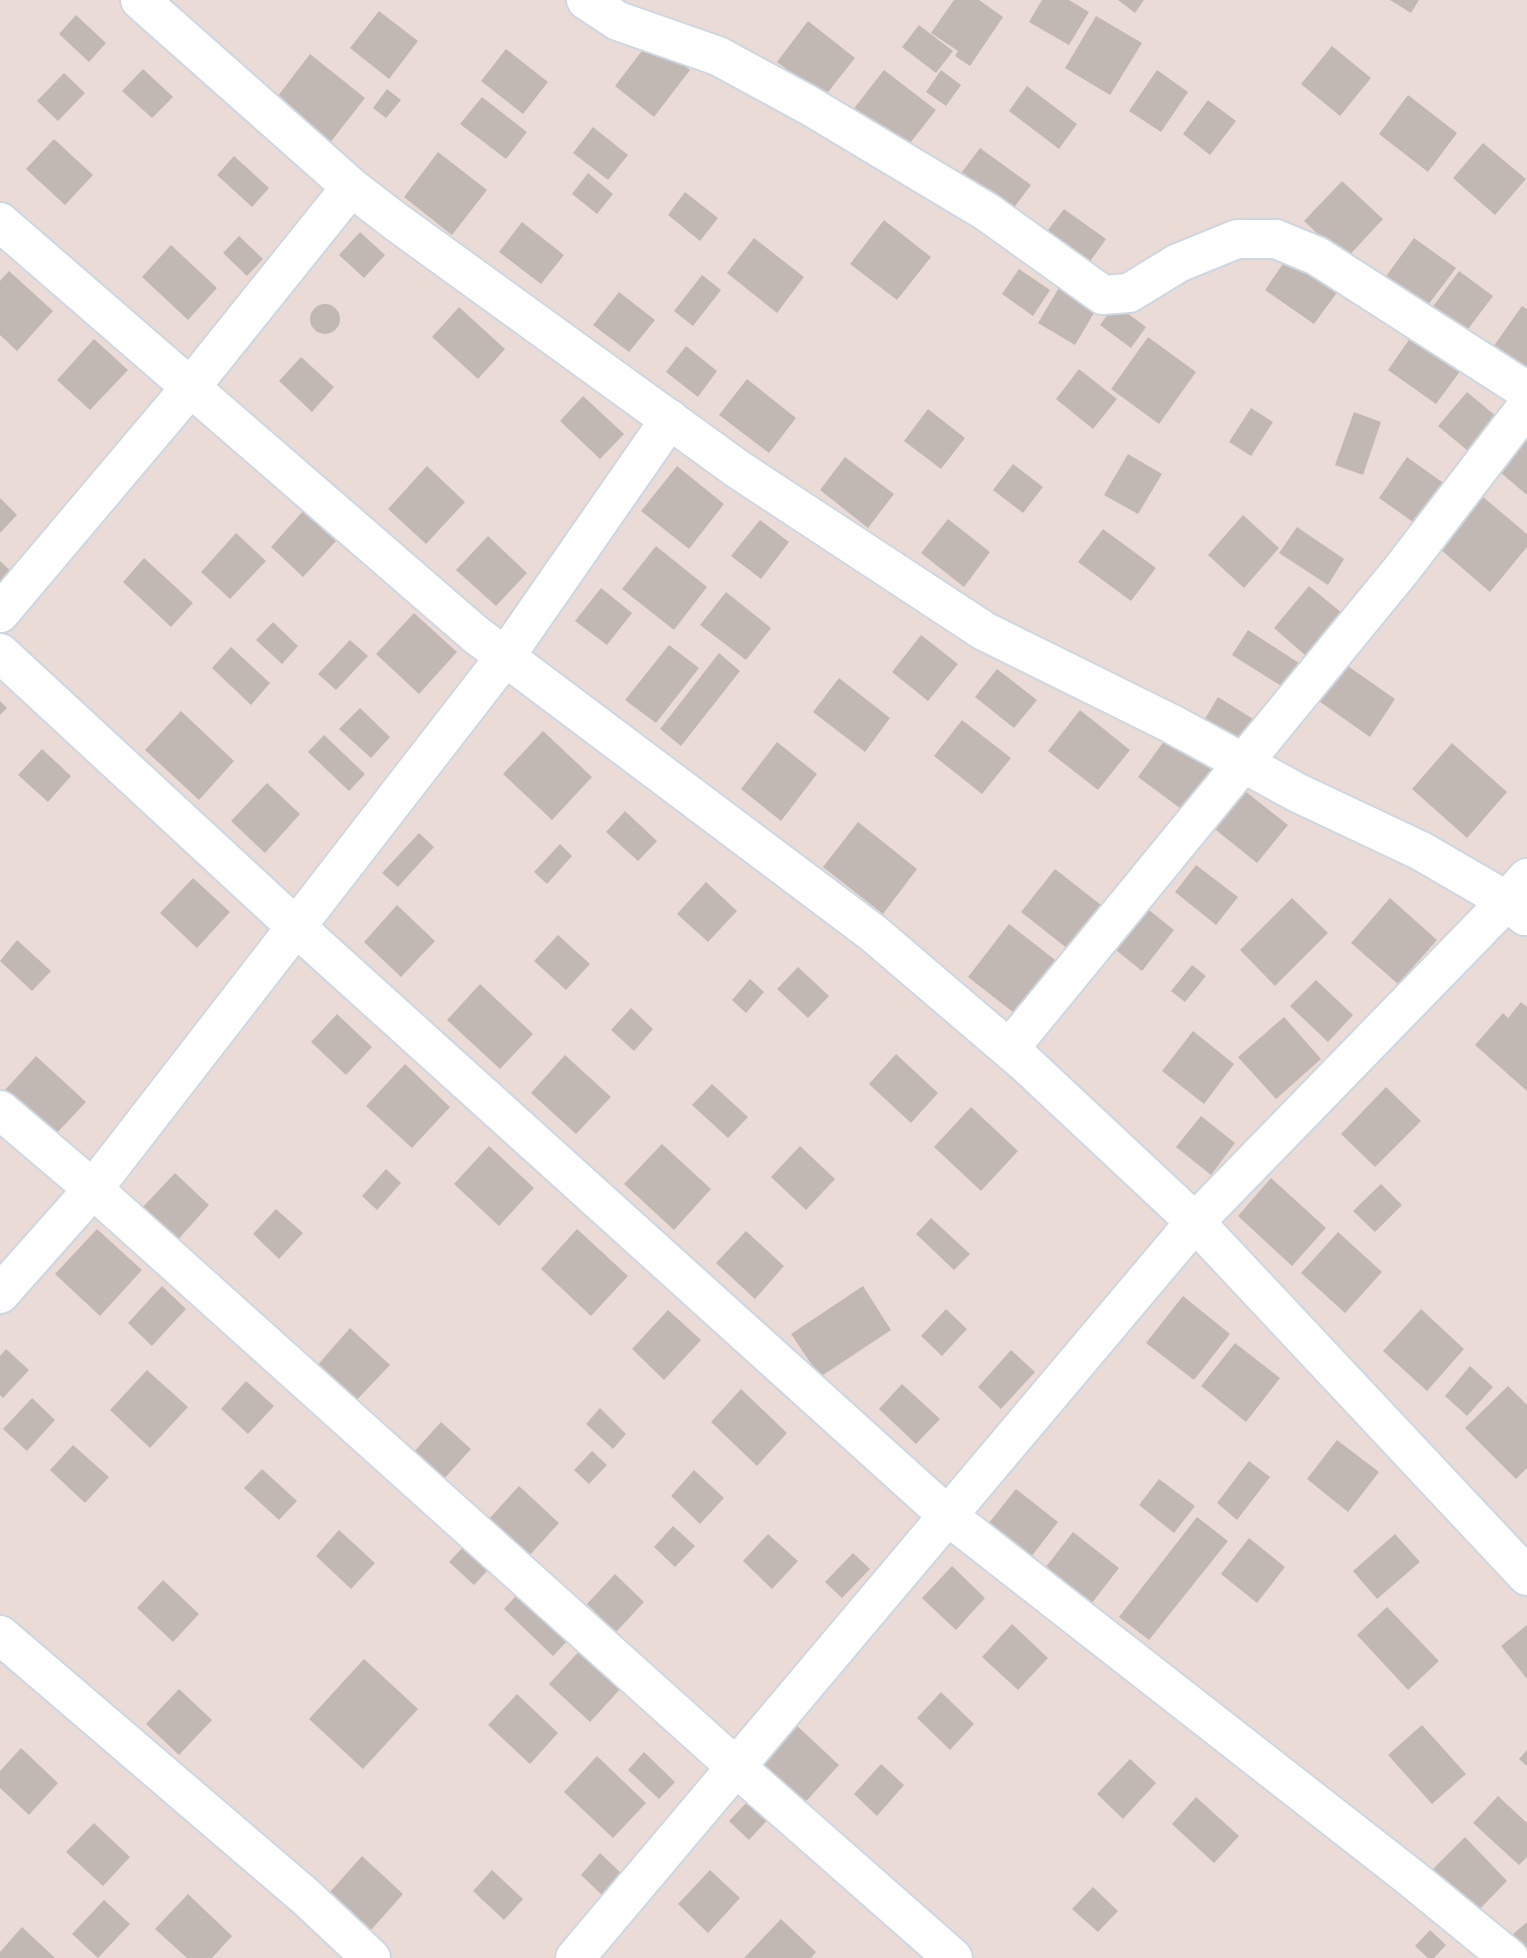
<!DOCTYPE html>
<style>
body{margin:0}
canvas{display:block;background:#ebdbd6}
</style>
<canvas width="1527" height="1958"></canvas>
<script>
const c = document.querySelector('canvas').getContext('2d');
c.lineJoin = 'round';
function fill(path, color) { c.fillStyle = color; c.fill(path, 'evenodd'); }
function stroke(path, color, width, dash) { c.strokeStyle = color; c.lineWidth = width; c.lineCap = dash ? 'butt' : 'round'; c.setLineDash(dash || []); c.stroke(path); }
fill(new Path2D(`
 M954,0H979L1003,17L970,66L955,56L958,51L931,33Z
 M1042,0H1069L1089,12L1069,45L1029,22Z
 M1118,0H1144L1135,13Z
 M1390,0H1419L1411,13Z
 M379,11L418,41L389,79L350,48Z
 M76,15L106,43L89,62L59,34Z
 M1096,16L1142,43L1110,95L1065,68Z
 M808,21L855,58L824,97L777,62Z
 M919,25L953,51L936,73L902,47Z
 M651,39L690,70L654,117L615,86Z
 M1332,46L1371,78L1340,116L1301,84Z
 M506,49L548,82L523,114L481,81Z
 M310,54L365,98L329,144L274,101Z
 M143,69L173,97L152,118L122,91Z
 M884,70L936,110L903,152L852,111Z
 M941,70L961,85L946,106L926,92Z
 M1157,70L1188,92L1161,132L1129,111Z
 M64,73L85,93L58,121L37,101Z
 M1027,86L1077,124L1059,149L1009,111Z
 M387,89L401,100L386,118L373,108Z
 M1408,95L1457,133L1428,172L1379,134Z
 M482,97L527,132L506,159L460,124Z
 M1208,100L1236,121L1210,155L1183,134Z
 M593,127L628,155L608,180L573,153Z
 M54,139L93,175L65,205L26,169Z
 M1483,143L1526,179L1495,215L1453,178Z
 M980,148L1031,185L1003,222L953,184Z
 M438,152L487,190L452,235L404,197Z
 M234,156L269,188L252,207L217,175Z
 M588,173L613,194L597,214L572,194Z
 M1342,181L1383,219L1345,260L1304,221Z
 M685,192L718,218L700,241L668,215Z
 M1064,209L1106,239L1082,273L1039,242Z
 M884,220L931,257L897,300L850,264Z
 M522,222L564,255L541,284L499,252Z
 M360,232L385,255L364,278L339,255Z
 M239,236L263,259L247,276L223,253Z
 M754,238L804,277L777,313L727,273Z
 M1414,238L1456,268L1425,309L1384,279Z
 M171,245L217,288L188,320L142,277Z
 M1291,252L1341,287L1314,324L1265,290Z
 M1019,269L1050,290L1033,316L1002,294Z
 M9,271L53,311L17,351L0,335V281Z
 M1459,271L1493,296L1462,337L1429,312Z
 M702,275L721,290L693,326L674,311Z
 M1060,286L1097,308L1075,345L1038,323Z
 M619,292L655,320L629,352L593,325Z
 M310 319a15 15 0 1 1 30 0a15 15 0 1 1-30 0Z
 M1115,304L1146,327L1131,348L1100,325Z
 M1522,306L1527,309V386L1486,357Z
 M459,307L505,349L478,379L432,337Z
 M1413,334L1461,370L1436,404L1388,370Z
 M1148,337L1196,372L1159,424L1111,389Z
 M94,339L128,370L90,410L57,380Z
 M686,346L717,371L698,397L666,372Z
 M301,357L334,387L312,412L279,381Z
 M1079,369L1117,399L1093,429L1056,399Z
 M747,379L796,418L769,453L719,415Z
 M1467,392L1503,422L1474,456L1438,426Z
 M583,396L624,434L600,459L560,421Z
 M1251,408L1273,422L1251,456L1229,442Z
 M928,409L965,438L941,469L904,441Z
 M1354,412L1381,422L1363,475L1335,465Z
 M1527,429V495L1494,467Z
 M1128,454L1162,474L1138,514L1104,495Z
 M845,457L894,494L868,528L820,490Z
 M1407,457L1449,487L1420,527L1379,498Z
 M1013,464L1043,487L1023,513L993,490Z
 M427,466L465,502L426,544L388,509Z
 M677,466L724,504L689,549L641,511Z
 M1476,491L1527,534V547L1490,592L1433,543Z
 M0,498L17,515L0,533Z
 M303,511L336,541L303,577L271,547Z
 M1243,515L1279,548L1244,588L1208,555Z
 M948,519L990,552L964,587L921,553Z
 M760,520L789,542L761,579L731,556Z
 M1297,527L1344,559L1328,585L1279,553Z
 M1103,529L1156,568L1131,601L1078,562Z
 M236,533L266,561L230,599L201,572Z
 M488,536L527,573L496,606L456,570Z
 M656,546L707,587L674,630L622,589Z
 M144,558L193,603L171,627L123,582Z
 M0,561L12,572L0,585Z
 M1309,586L1342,613L1306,656L1274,628Z
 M601,588L632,613L607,645L575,621Z
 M726,592L771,628L746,660L700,625Z
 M414,613L457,652L419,694L376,654Z
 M273,622L298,646L282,664L256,640Z
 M1248,630L1302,665L1286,689L1232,655Z
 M921,635L958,664L928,701L892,672Z
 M350,640L368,656L336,690L318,674Z
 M669,645L699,668L656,723L625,700Z
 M231,647L270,683L251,705L212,668Z
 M719,653L740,671L681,746L660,729Z
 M1342,662L1395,699L1370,737L1316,699Z
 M997,669L1037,700L1014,728L975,697Z
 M839,678L890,718L865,752L813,712Z
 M1218,697L1258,722L1242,747L1203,722Z
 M0,701L7,708L0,715Z
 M360,708L390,737L371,758L339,729Z
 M1080,710L1130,750L1098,790L1048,751Z
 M181,711L234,761L199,800L145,750Z
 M962,720L1011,758L982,794L934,756Z
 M543,731L592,777L552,820L503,774Z
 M324,735L365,774L349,791L308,752Z
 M1167,737L1217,774L1188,814L1138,777Z
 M777,742L817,774L781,821L741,789Z
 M1452,743L1507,792L1467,838L1412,789Z
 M42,749L71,776L48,802L18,775Z
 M267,783L300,814L265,853L231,821Z
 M1236,784L1288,825L1257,863L1206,822Z
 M625,811L657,841L638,861L606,832Z
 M858,822L917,869L883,914L823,867Z
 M419,833L434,847L398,887L382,873Z
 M560,844L572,856L547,884L534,872Z
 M1196,865L1238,897L1216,925L1175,892Z
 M1055,869L1101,905L1068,949L1021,912Z
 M193,878L230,912L197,948L160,913Z
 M706,882L737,911L708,942L677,914Z
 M1292,898L1328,933L1275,986L1240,950Z
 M1390,898L1437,940L1398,984L1351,943Z
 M1139,902L1174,930L1142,971L1107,943Z
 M397,905L435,941L401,977L364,942Z
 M1009,924L1059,963L1018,1016L968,977Z
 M558,935L590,964L566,990L534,961Z
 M17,940L51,971L32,991L0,961Z
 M1192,965L1206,976L1185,1002L1171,991Z
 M798,967L829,996L808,1018L777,989Z
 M750,979L764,992L746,1013L732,1000Z
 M1316,980L1353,1015L1328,1042L1290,1006Z
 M480,984L533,1034L500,1069L447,1020Z
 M1521,1002L1527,1007V1091L1475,1045L1503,1013L1508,1018Z
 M631,1008L653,1029L634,1051L611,1030Z
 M337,1014L372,1047L346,1075L311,1042Z
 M1284,1017L1321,1059L1276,1099L1238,1057Z
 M1193,1031L1234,1064L1204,1104L1162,1071Z
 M896,1054L938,1093L911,1123L869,1084Z
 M565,1055L611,1097L576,1134L531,1093Z
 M36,1056L86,1102L54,1136L5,1090Z
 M405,1064L450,1107L412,1148L366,1106Z
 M712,1084L748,1117L728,1138L692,1105Z
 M1386,1087L1421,1121L1375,1167L1341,1134Z
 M971,1107L1018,1151L981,1191L934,1147Z
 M1201,1116L1235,1143L1211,1175L1176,1147Z
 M662,1144L711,1189L674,1230L624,1184Z
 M489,1146L534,1188L499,1226L454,1184Z
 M800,1146L835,1179L806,1210L771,1177Z
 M386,1169L401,1183L377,1210L362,1196Z
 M175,1173L209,1205L176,1242L141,1209Z
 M1271,1178L1326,1228L1292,1266L1238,1216Z
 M1381,1184L1402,1205L1375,1232L1353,1211Z
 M276,1209L303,1233L279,1259L253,1234Z
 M931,1218L970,1254L954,1270L916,1234Z
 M97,1229L142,1270L100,1316L55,1274Z
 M577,1229L628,1276L591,1316L541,1269Z
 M746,1231L784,1266L755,1299L716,1263Z
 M1338,1232L1382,1272L1345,1313L1301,1273Z
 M162,1286L186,1309L152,1346L128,1323Z
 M863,1286L891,1330L820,1377L791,1334Z
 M1183,1296L1230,1334L1194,1380L1146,1343Z
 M946,1309L967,1329L942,1356L921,1336Z
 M1421,1309L1464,1349L1427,1391L1383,1351Z
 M668,1310L701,1340L664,1380L632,1349Z
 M350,1328L390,1365L353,1404L315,1368Z
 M1235,1343L1280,1378L1246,1422L1201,1386Z
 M6,1349L29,1370L3,1398L0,1395V1356Z
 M1011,1350L1035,1372L1001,1409L978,1387Z
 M1470,1366L1493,1387L1467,1416L1445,1396Z
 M147,1370L188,1407L150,1448L110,1410Z
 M246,1381L274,1406L248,1434L221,1409Z
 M902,1384L940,1419L916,1444L879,1409Z
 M1508,1386L1527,1405V1468L1516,1479L1465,1428Z
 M741,1389L787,1433L757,1466L711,1422Z
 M32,1398L55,1420L27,1451L3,1429Z
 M600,1408L626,1434L613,1449L586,1424Z
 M441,1422L471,1449L443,1480L413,1453Z
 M1337,1440L1379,1472L1348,1512L1307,1479Z
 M73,1445L109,1477L85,1503L50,1470Z
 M592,1451L607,1465L589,1484L574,1470Z
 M1249,1461L1270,1477L1237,1520L1217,1503Z
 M262,1469L297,1501L279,1520L244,1488Z
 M694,1470L724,1498L700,1524L671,1496Z
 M1159,1479L1195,1506L1174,1533L1139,1505Z
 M519,1486L559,1523L528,1557L488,1520Z
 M1016,1489L1058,1522L1031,1557L988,1524Z
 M1197,1517L1228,1541L1149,1640L1119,1617Z
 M673,1526L695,1546L675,1567L654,1547Z
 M339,1530L375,1563L351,1589L316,1556Z
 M1073,1532L1119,1568L1088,1608L1042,1572Z
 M768,1534L798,1561L772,1589L743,1561Z
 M1395,1534L1420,1562L1377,1599L1353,1571Z
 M1249,1538L1285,1567L1257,1603L1221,1574Z
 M463,1547L488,1570L474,1585L449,1562Z
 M853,1553L870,1569L842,1598L825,1582Z
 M952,1566L985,1598L956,1630L922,1598Z
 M615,1574L644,1602L616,1632L587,1604Z
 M163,1580L199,1614L173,1642L137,1608Z
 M523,1588L573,1635L553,1656L504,1609Z
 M1387,1607L1439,1661L1408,1690L1357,1635Z
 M1012,1624L1048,1658L1018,1690L982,1657Z
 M1527,1625V1679L1501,1646Z
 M582,1648L623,1686L590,1722L549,1684Z
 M364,1659L418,1709L363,1769L309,1719Z
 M179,1689L212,1720L179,1755L146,1724Z
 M941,1692L974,1724L950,1750L917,1718Z
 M517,1694L558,1733L530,1764L488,1725Z
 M794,1723L839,1765L800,1808L755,1766Z
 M1422,1725L1466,1774L1432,1804L1388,1755Z
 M21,1748L58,1783L29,1815L0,1788V1771Z
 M1527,1750V1766L1519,1759Z
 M644,1752L675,1782L659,1799L628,1770Z
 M597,1756L646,1803L613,1838L564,1792Z
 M1130,1759L1156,1783L1123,1819L1097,1794Z
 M881,1764L904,1785L877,1816L854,1794Z
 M1498,1796L1527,1823V1857L1519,1865L1473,1823Z
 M752,1797L772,1815L749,1840L729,1821Z
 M1196,1797L1239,1836L1214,1863L1172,1824Z
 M94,1823L130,1857L103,1886L66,1852Z
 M1465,1837L1507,1881L1474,1915L1431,1871Z
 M600,1853L622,1874L602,1895L581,1875Z
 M362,1856L403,1894L371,1930L330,1892Z
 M492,1870L523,1899L504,1920L473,1891Z
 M710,1870L740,1898L708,1933L678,1904Z
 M1093,1887L1118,1911L1098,1932L1072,1909Z
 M188,1894L232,1936L212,1958H187L155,1929Z
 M104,1900L130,1924L98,1958L72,1934Z
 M781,1919L816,1952L811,1958H744Z
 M1527,1922V1952L1512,1935Z
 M22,1927L55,1958H0V1952Z
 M1430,1930L1446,1945L1434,1958H1428L1415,1946Z`), '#c2b8b3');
const street = new Path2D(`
 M140,0L351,187L395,221L739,470L984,631L1172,724L1298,793L1421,851L1507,901L1527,878
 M586,0L618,21L718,56L810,106L987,212L1103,295L1129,293L1178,263L1237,239H1276L1317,256L1527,391
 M0,222L475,634L873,933L1023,1061L1195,1222L1527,1576
 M0,613L189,389L351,187
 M0,653L295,926L948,1516L1410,1877L1509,1958
 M1009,1049L1402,569L1527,406
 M0,1110L93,1189L736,1767L953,1958
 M0,1294L93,1189L505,657L670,419
 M0,1635L306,1897L371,1958
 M575,1958L1195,1222L1507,901L1525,916`);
stroke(street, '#ccd7e2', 42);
stroke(street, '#fff', 38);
</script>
